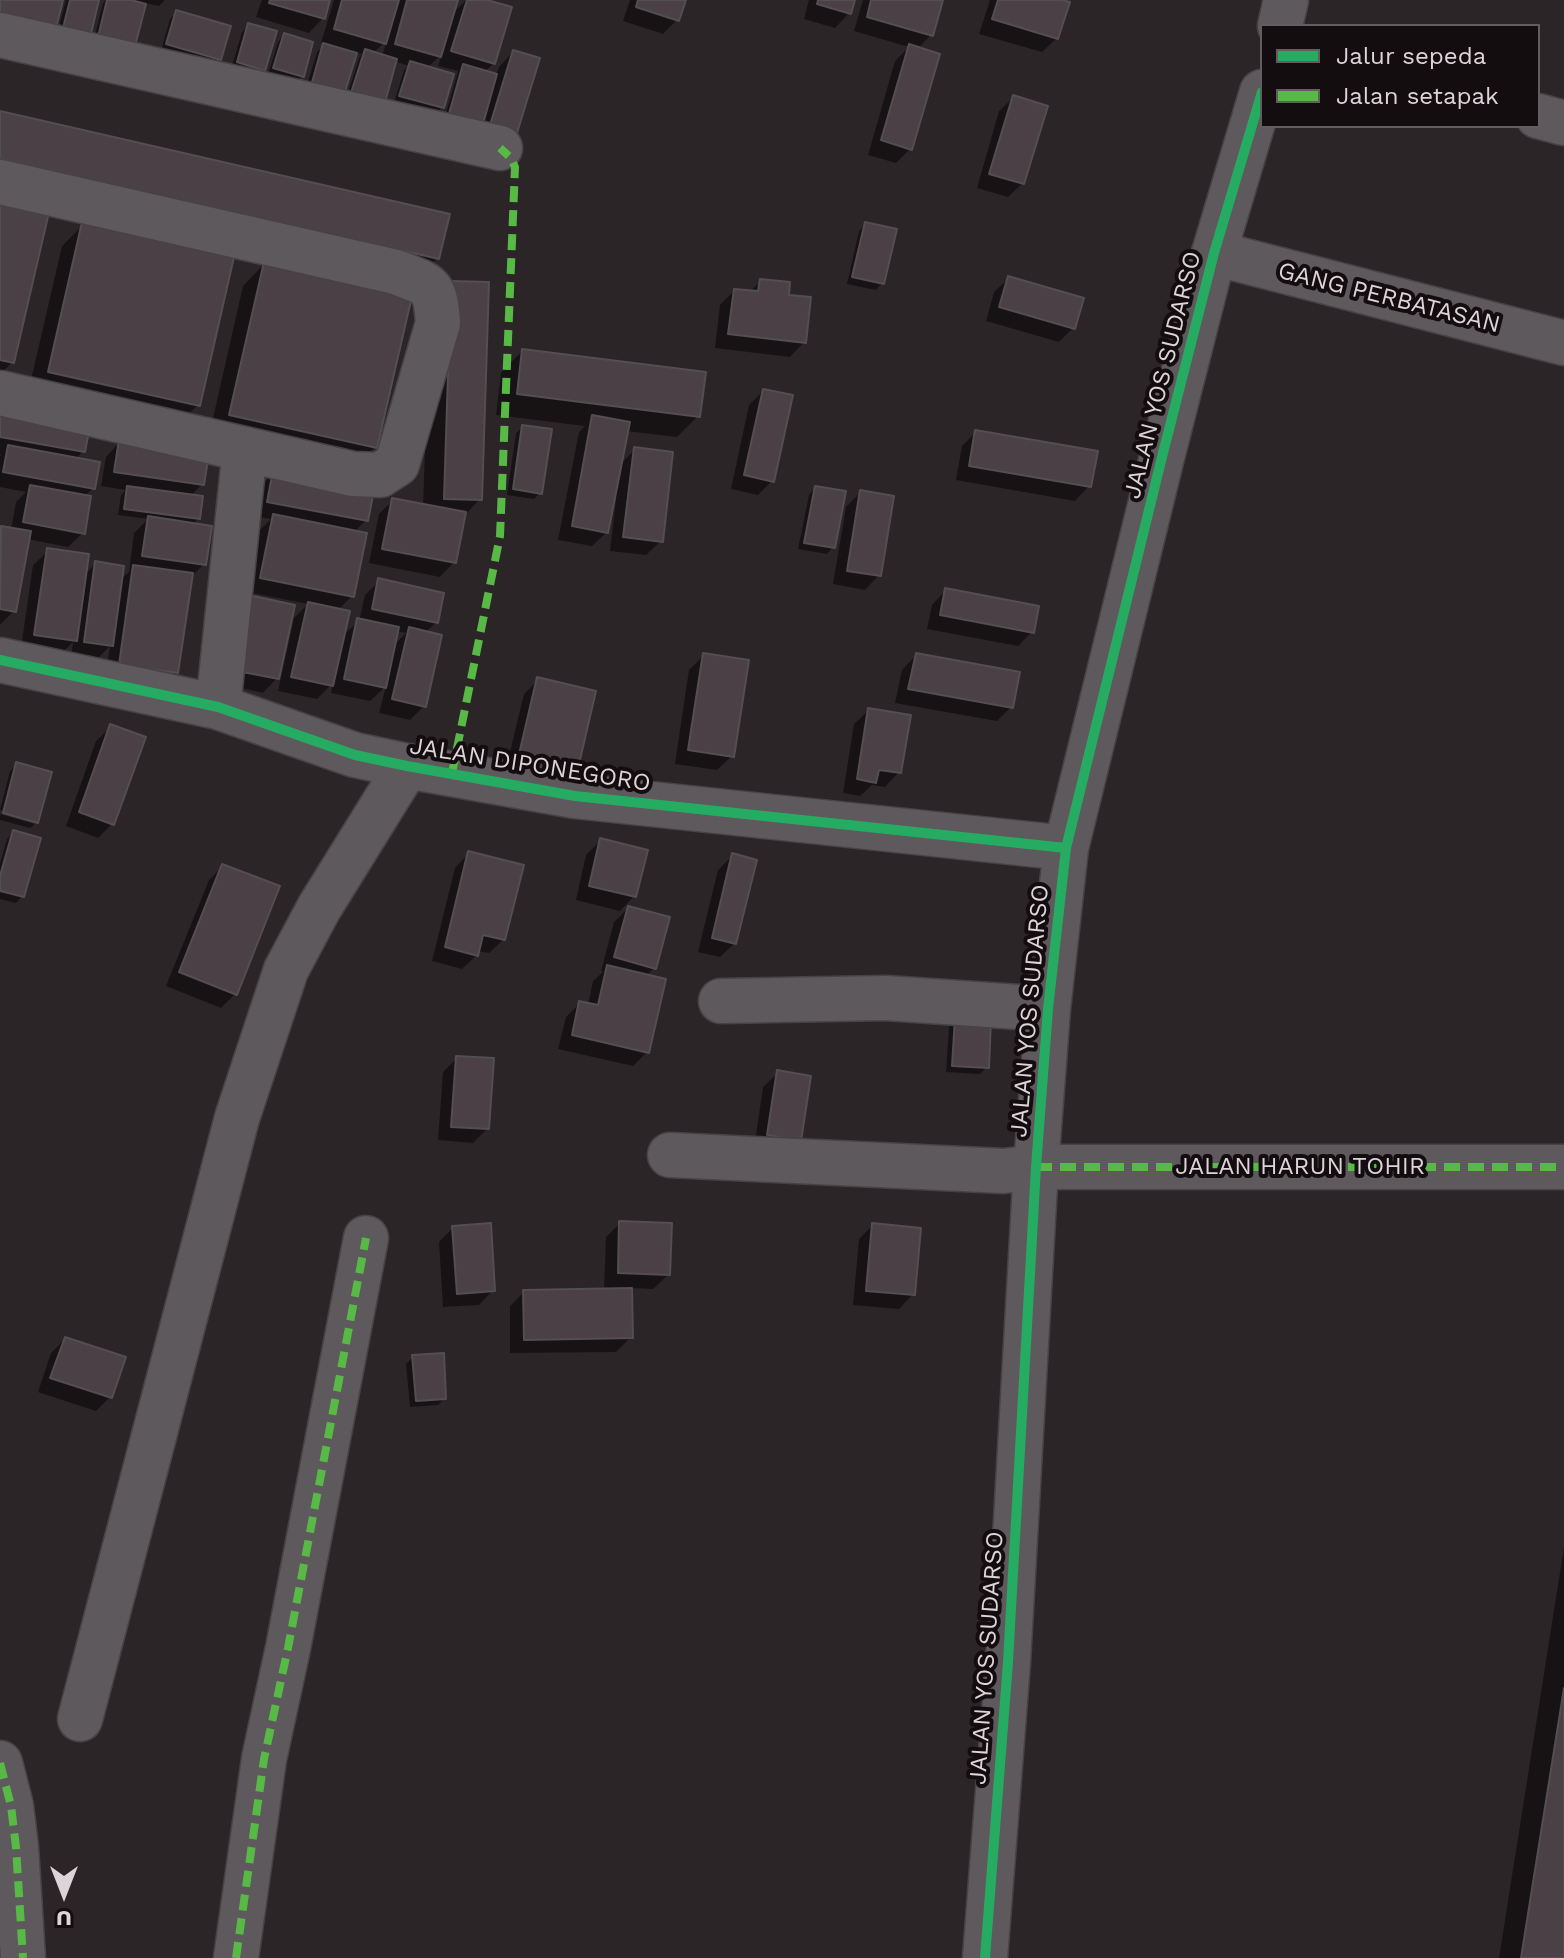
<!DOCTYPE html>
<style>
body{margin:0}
#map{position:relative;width:1564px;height:1958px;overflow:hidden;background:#2b2528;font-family:"Work Sans",sans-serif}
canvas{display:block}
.legend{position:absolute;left:1260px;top:24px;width:280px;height:104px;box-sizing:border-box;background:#130d10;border:2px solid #635d60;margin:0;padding:10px 14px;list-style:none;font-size:24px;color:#dcd4d8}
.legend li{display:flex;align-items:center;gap:16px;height:40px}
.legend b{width:40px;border:2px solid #635d60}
.north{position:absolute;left:24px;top:1854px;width:80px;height:80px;-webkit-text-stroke:6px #130d10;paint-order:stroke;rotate:180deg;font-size:22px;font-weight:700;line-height:32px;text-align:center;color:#dcd4d8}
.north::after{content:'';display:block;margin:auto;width:28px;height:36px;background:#dcd4d8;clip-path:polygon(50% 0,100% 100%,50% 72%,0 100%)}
</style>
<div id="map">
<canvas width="1564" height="1958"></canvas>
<ul class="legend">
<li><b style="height:10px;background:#26ab63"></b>Jalur sepeda</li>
<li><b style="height:10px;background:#58b947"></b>Jalan setapak</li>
</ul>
<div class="north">U</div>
</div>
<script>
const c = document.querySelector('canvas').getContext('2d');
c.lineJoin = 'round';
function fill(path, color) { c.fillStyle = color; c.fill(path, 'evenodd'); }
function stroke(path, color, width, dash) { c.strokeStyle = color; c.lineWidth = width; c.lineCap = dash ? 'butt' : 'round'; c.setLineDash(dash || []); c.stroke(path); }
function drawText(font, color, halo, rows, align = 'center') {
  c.font = font + ' "Work Sans",sans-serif'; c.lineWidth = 8; c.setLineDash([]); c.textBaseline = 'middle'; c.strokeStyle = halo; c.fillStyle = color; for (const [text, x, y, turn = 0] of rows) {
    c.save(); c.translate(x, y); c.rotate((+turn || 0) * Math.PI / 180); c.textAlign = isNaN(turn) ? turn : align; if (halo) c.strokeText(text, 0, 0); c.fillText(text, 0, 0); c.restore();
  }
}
fill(new Path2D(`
 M66,0H97L56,38Z
 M106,0H165L159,6L144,3L133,49L92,47L103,3Z
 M262,0H328L323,18L309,33L256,17Z
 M334,0H456L452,14L466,0H480L494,63L484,72L496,75L499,67L513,52L516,132L442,127L458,71L438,66L442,54L427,68L442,107L435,114L394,103L404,70L409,66L394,61L345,103L359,58L362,54L355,53L305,92L317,52L325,44L321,43ZM387,40L382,56L373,53Z
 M630,0H684L677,20L663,34L623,21Z
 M809,0H853L849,13L835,28L804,19Z
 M863,0H941L931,35L917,49L910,149L896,163L868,155L895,61L909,47L854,31Z
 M990,0H1055L1057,38L1042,52L979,34Z
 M177,12L219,59L213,66L161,51L170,19Z
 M249,25L263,70L257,76L231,69L242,32Z
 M284,35L302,76L295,83L268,74L278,42Z
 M1014,97L1023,183L1008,197L977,188L999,111Z
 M0,113L437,258L410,286L0,193Z
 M0,199L12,362L0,375Z
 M866,224L882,283L876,290L847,284L859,231Z
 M83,225L198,405L176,426L28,393L62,246Z
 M264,264L375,447L354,468L209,436L243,286Z
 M1009,278L1073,328L1059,342L986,321L994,292Z
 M761,281L787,297L804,342L790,357L715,348L720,305L734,291L750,292Z
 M487,284L480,499L464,516L454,562L440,577L369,563L379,514L393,500L423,506L430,304Z
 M522,351L698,416L677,437L626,431L620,465L635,449L661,541L646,555L610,551L616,499H613L607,532L592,546L558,540L579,432L585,426L496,415L501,373Z
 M763,391L772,481L758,495L731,489L749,405Z
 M0,411L83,451L75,460L93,488L84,497L83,533L68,547L27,539L14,611L0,625V530L2,528L11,530L16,502L26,492L0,487V456L2,454H0Z
 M523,427L540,493L534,499L507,495L516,433Z
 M976,432L1089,486L1075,501L956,480L962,446Z
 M120,442L202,484L190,497L199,518L192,525L204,564L191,577L177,672L162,686L105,678L110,646L97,659L71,656L73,642L61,654L21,648L33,565L48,551L84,576L96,563L120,580L129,572L134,533L148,519L118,515L121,495L126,490L101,486L106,457Z
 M274,473L366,520L354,532L352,596L338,610L342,636L359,621L365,595L379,581L436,622L425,633L424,706L410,720L379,713L386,686L370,701L331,693L333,683L317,699L278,691L294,618L308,604L247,592L259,531L271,519L254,516L259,487ZM396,631L406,633L393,646Z
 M815,488L833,547L827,554L798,549L809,495Z
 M861,492L879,575L865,590L833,584L846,507Z
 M946,590L1032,632L1018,646L927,629L932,605Z
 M249,597L277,678L263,693L219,683Z
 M704,655L732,756L717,770L675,764L689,670Z
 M916,655L1011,707L997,721L895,703L902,670Z
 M538,680L574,776L504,777L524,694Z
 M869,710L899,772L885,787L872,785L860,796L843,793L854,724Z
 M111,727L112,824L98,838L66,826L96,741Z
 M17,764L37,822L35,823V820L0,810L10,771Z
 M0,814L35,824L30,828L0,820Z
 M13,832L22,896L16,903L0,899V863L7,839Z
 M601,840L634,896L620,911L576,900L586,855Z
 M469,853L504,939L489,953L478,951L477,955L462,969L432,961L455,868Z
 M733,855L735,943L720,957L698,952L718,870Z
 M223,866L235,994L221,1008L166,986L209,880Z
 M628,908L654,968L646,976L647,1052L633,1066L558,1049L566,1017L580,1003L588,1005L593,981L603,972L601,971L614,922Z
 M955,1020L987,1067L980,1074L946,1072L949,1027Z
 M457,1058L487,1129L473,1143L438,1140L443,1072Z
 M778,1073L809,1078L785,1154L754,1149L763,1087Z
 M620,1223L668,1275L653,1289L630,1288L631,1337L616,1352L510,1353V1306L524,1292L604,1291L606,1237Z
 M873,1225L913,1294L899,1309L853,1305L859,1239Z
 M453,1228L493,1290L479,1305L443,1307L439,1242Z
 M65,1339L110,1397L96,1411L38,1392L51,1353Z
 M413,1357L444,1399L438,1405L410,1407L406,1364Z
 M1564,1547V1958H1499Z`), '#0007');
const building = new Path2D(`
 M0,0H63L55,32L0,18Z
 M70,0H99L90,38L62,32Z
 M107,0H131L146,4L134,50L97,41Z
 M270,0H330L325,19L269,3Z
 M342,0H399L386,44L334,29Z
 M407,0H458L441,57L395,44Z
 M467,0H487L512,7L495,64L451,51Z
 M638,0H686L679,21L636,7Z
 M818,0H855L851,14L817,4Z
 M871,0H943L933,36L867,17Z
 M998,0H1062L1070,2L1058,39L992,19Z
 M176,10L231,26L221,60L166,44Z
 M248,23L277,31L265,71L237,62Z
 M284,33L313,42L304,77L273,68Z
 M323,43L357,53L344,95L311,86Z
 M909,44L940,54L912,150L881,140Z
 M365,49L397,59L384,106L350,96Z
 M513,50L540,58L517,133L490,125Z
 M410,61L454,74L444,108L399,96Z
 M463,64L497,74L481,131L447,121Z
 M1013,95L1048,106L1024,184L989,174Z
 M0,111L450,214L439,259L0,159Z
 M0,197L50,208L14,363L0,360Z
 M82,222L234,257L200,406L48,372Z
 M865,222L897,229L884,284L852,277Z
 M264,262L412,296L377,448L229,415Z
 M1008,276L1084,298L1075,329L999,307Z
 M760,279L790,282L789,295L811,297L806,343L728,334L734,289L758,291Z
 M451,281L489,282L482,500L444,499Z
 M522,349L706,372L700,417L517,394Z
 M763,389L793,395L774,482L744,475Z
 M0,409L90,426L85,452L0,437Z
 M592,415L630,422L608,533L572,526Z
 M522,425L552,429L542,494L513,489Z
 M975,430L1098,451L1091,487L969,466Z
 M119,440L209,453L204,485L114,472Z
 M8,445L100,462L95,489L3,472Z
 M634,447L673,452L663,542L623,537Z
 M273,471L374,490L368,521L267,502Z
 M30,485L91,496L85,534L23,522Z
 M127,486L203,496L200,519L124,509Z
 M815,486L846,491L835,548L804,543Z
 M860,490L894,496L881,576L847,571Z
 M392,498L466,512L456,563L382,549Z
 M273,514L367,533L354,597L260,578Z
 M148,516L212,526L206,565L142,556Z
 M1,526L31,531L16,612L0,609Z
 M47,548L89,554L77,641L34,635Z
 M95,561L124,566L113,646L84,642Z
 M133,565L193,573L178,673L119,665Z
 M378,578L444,593L438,623L372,609Z
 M945,588L1039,606L1034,633L940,615Z
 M249,595L295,605L279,679L232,670Z
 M308,602L350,611L333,686L291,677Z
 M357,618L399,627L386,688L344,679Z
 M409,627L442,635L426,707L392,699Z
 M703,653L749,660L734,757L688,750Z
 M916,653L1020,672L1013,708L908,689Z
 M537,677L596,691L576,777L517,763Z
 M868,708L911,715L901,773L879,770L876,783L857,779Z
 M110,724L146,737L114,825L79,812Z
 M16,762L52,772L38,823L3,813Z
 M13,830L41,838L24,897L0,891V876Z
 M600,838L648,850L636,897L589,886Z
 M468,851L524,865L505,940L483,935L478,956L445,947Z
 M732,853L757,860L736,944L712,938Z
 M222,864L280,886L237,995L179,972Z
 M628,906L670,917L656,969L614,957Z
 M607,965L666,979L649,1053L572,1035L579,1001L598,1005Z
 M955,1018L991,1020L989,1068L952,1066Z
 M456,1056L494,1058L489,1129L451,1127Z
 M777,1070L811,1076L801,1141L767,1135Z
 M619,1221L672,1223L670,1275L618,1273Z
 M491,1223L495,1291L457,1294L452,1226Z
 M872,1223L921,1228L915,1295L866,1291Z
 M632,1288L633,1338L524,1340L523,1290Z
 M65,1337L126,1357L112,1398L50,1378Z
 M444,1353L446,1399L416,1401L412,1355Z
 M1564,1688V1958H1521Z`);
fill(building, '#4b4045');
stroke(building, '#534e51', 2);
const minor = new Path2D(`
 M1280,26L1286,0
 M0,35L500,148
 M1538,116L1564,123
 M0,182L396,272C431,286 435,283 438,323L397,464L380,475L353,474L0,393
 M1214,253L1564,343
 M0,660L218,707L355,755L407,766L575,796L1066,848
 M218,707L245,449
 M721,1001L886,998L1048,1009
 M670,1155L1004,1171L1036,1167H1564
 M80,1719L237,1118L286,970L319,908L407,766
 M0,1763L11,1806L16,1847L23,1958
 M236,1958L264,1759L288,1648L366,1238
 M985,1958L1008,1662L1036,1167L1048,1009L1066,848L1161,461L1214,253L1262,92`);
stroke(minor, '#474245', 47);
stroke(minor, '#5e595c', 44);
stroke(new Path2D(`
 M452,773L500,536L515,167L511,158L500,148
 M1036,1167H1564
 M0,1763L11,1806L16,1847L23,1958
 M236,1958L264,1759L288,1648L366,1238`), '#58b947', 8, [16, 8]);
stroke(new Path2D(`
 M0,660L218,707L355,755L407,766L575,796L1066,848
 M985,1958L1008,1662L1036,1167L1048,1009L1066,848L1161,461L1214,253L1262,92`), '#26ab63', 10);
drawText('24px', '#dcd4d8', '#130d10', [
 ["GANG PERBATASAN",1389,298,14],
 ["JALAN YOS SUDARSO",1163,375,-76],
 ["JALAN DIPONEGORO",530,765,9],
 ["JALAN YOS SUDARSO",1030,1011,-85],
 ["JALAN HARUN TOHIR",1300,1167],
 ["JALAN YOS SUDARSO",987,1658,-86]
]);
</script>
